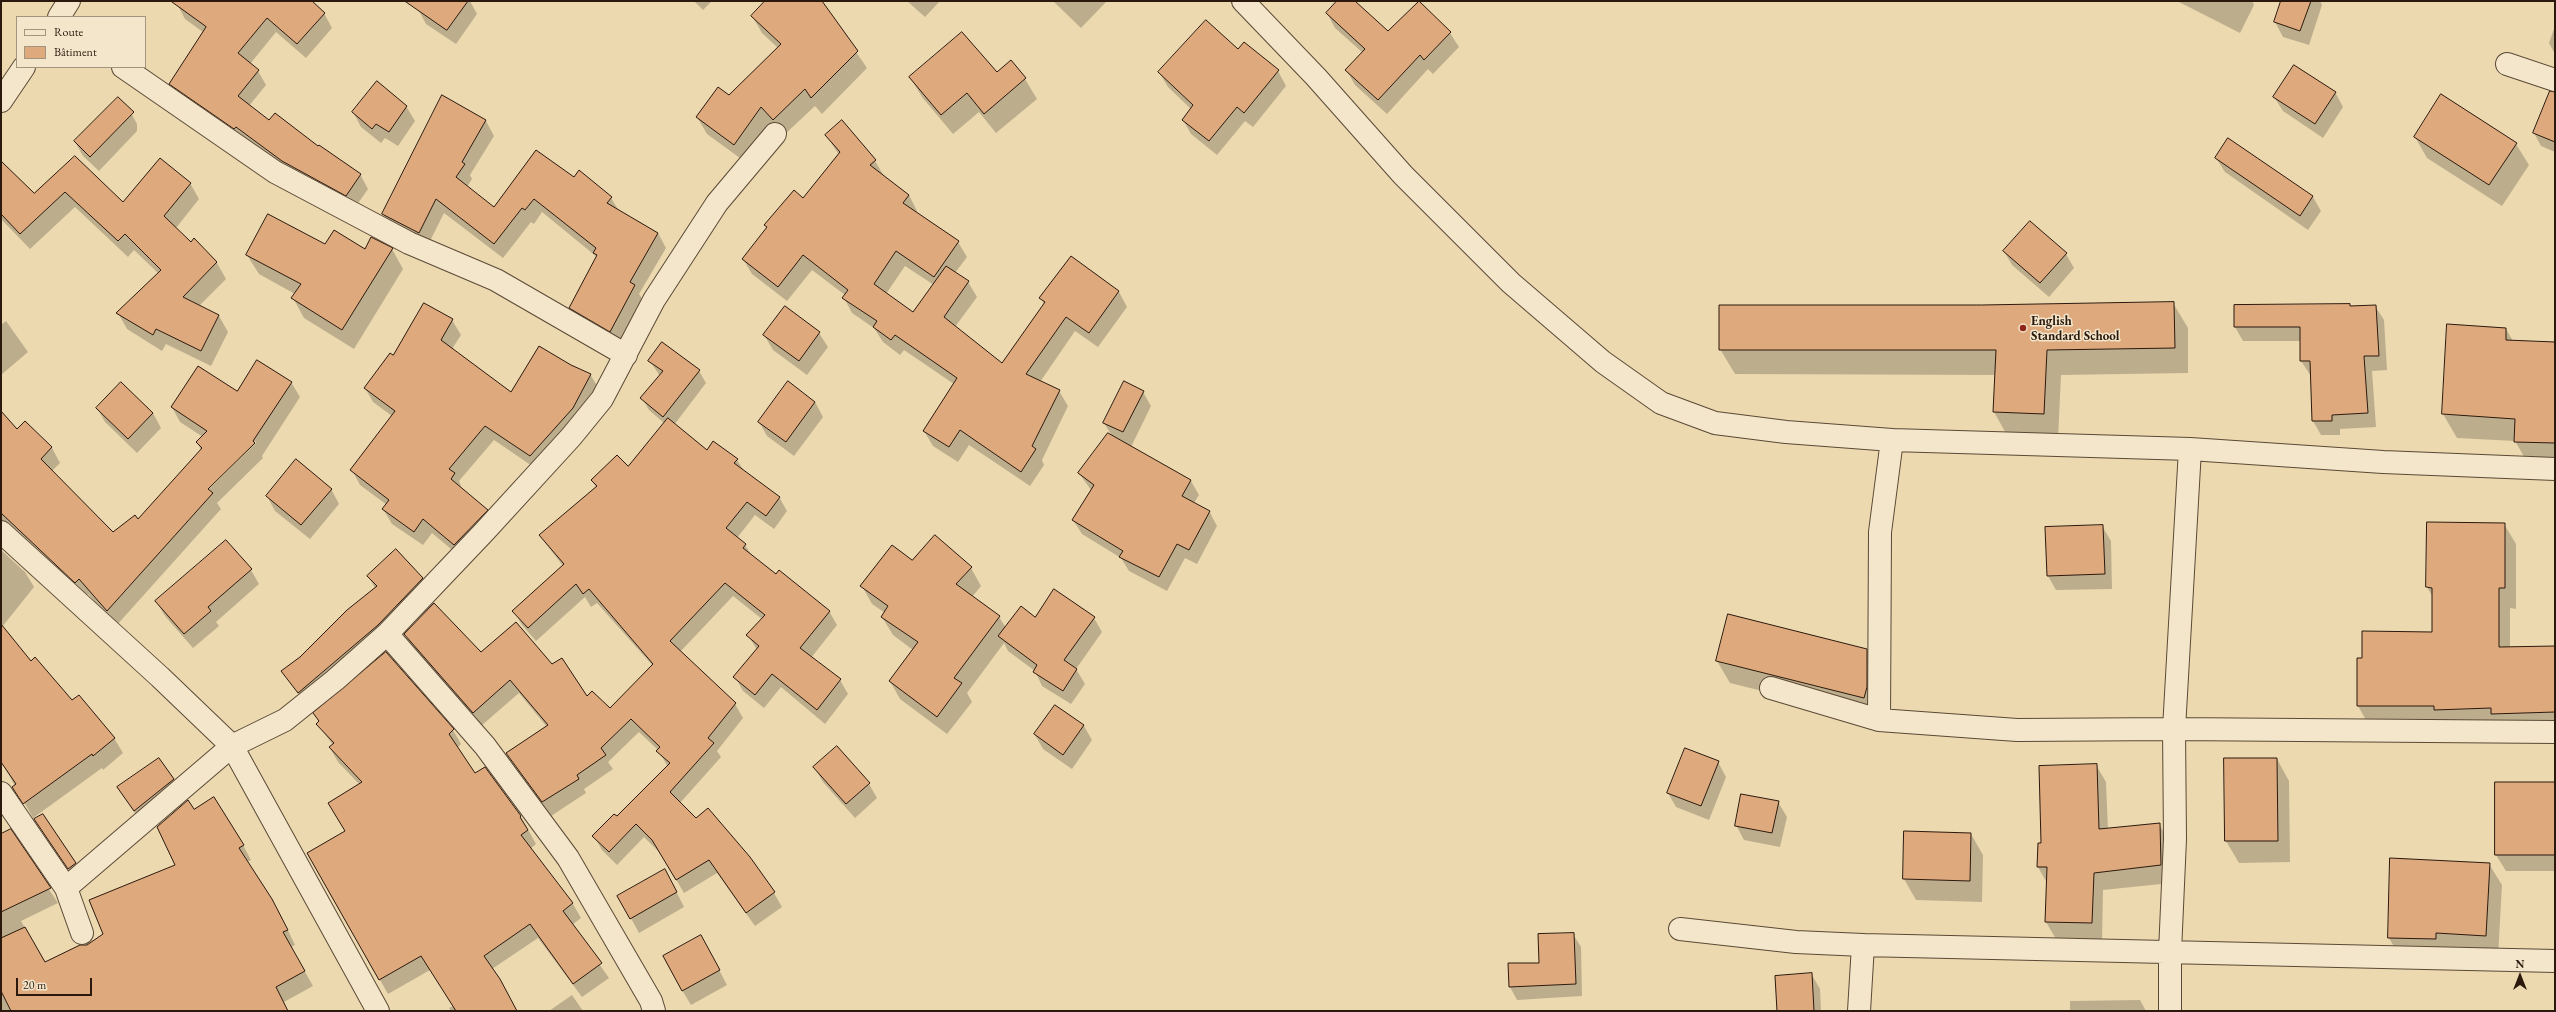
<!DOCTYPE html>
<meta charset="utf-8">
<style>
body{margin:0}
#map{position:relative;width:2556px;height:1012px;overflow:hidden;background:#ecd9af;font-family:"EB Garamond",serif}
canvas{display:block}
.frame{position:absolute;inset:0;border:2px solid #2b190e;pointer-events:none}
.legend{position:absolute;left:16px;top:16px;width:130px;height:52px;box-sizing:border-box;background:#f3e6cb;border:1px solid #a3947f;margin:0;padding:5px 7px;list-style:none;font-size:12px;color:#2b190e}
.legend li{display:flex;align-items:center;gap:8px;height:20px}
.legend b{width:20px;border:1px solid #a3947f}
.north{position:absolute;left:2500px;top:956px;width:40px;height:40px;-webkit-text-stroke:3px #f3e6cb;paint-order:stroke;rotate:0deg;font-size:11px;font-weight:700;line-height:16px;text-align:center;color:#2b190e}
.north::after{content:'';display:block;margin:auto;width:14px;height:18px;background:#2b190e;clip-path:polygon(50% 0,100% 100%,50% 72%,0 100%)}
.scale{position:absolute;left:16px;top:978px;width:76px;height:18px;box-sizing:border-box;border:2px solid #2b190e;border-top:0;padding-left:5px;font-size:12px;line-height:14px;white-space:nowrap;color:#2b190e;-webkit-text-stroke:3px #f3e6cb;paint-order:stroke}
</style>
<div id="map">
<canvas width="2556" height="1012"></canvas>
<div class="frame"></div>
<ul class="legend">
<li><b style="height:5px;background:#f3e6cb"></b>Route</li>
<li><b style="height:11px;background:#dea97d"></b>Bâtiment</li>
</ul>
<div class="north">N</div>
<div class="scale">20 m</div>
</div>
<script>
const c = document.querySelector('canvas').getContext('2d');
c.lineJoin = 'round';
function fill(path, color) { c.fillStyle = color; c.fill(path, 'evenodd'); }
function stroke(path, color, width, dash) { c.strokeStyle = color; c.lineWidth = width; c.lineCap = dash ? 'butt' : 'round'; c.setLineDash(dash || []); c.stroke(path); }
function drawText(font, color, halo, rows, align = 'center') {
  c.font = font + ' "EB Garamond",serif'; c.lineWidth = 3; c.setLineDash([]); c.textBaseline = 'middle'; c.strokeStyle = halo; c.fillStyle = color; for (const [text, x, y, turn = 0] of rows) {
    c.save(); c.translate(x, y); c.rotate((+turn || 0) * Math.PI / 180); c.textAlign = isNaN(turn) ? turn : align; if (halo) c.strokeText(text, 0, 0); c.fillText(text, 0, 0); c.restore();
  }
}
fill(new Path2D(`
 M180,1H310L324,13L332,28L306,58L276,32L250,64L258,71L266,85L249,106L269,122L318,148L360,174L368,189L354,209L179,98L171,84L203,32L185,19L177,4Z
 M423,1H470L477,14L456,44L426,24L418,9Z
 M694,1H712L703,10Z
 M767,1H821L867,68L822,114L815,106L783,136L771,123L744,161L707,134L697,117L729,96L778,48L762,33L752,16Z
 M907,1H940L925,17Z
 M1053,1H1107L1081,28Z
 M1338,1H1354L1388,32L1418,2L1450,33L1459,47L1433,74L1428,69L1387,114L1355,85L1347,71L1363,53L1335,28L1327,13Z
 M2177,1H2252L2254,5L2240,33Z
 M2282,1H2320L2322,5L2309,45L2283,37L2275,22Z
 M2555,26V54L2549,43Z
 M1238,50L1278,71L1286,86L1253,127L1245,121L1217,155L1191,134L1183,120L1191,109L1168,87L1159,72Z
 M1011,62L1025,79L1037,99L996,133L979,112L953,134L922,97L910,77L997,74Z
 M2335,92L2343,107L2323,138L2283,111L2274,97Z
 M443,96L486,121L494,136L470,175L472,179L467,187L494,209L574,179L579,172L611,198L619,211L658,233L666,248L639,294L643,300L619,345L579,322L570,308L597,257L542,212L534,224L531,222L503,258L444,213L427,247L391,229L383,214Z
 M2555,96V152L2541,146L2534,133Z
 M406,106L415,121L398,146L385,138L381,143L361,127L353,112Z
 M129,109L137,124V131L99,171L83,156L75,142Z
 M826,135L875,161L884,176L909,195L917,211L916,213L958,242L967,257L955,273L968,282L977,297L955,327L1002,364L1044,304L1041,298L1119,292L1127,307L1098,347L1075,331L1040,382L1059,391L1068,406L1042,460L1044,465L1030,486L969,445L958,462L933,446L924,431L954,384L904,350L900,355L883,342L874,328L852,313L844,298L845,295L812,270L787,301L752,274L743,259L767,228L766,225L803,199L839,155ZM905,266L934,285L914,314L886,294Z
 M2415,137L2516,144L2529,165L2502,206L2427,158Z
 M2229,139L2313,197L2321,211L2308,230L2225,172L2216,158Z
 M75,158L123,203L190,183L199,199L176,228L191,243L194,240L217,263L226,279L199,306L219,316L228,332L211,366L166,344L162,351L127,329L118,313L159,274L134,250L128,257L75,207L30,249L1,219V170L34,195Z
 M326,245L365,250L392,249L403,269L354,349L304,318L293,298L295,294L259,274L247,255Z
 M2004,251L2066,254L2074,268L2049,297L2012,265Z
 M2173,303L2188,328V373L2061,375L2058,439L2008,437L1994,412L1996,375L1735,374L1720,349L1981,306Z
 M2235,306H2375L2384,320L2387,370L2372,371L2376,427L2340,429V435H2321L2313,421L2311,376L2301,361V341H2243L2235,327Z
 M452,320L461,335L452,349L512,394L571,366L590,374L599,389L538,470L494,440L459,481L462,489L487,510L495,524L463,559L432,533L423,545L392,524L383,509L387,505L360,485L352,470L392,416L373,402L365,388L393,356Z
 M6,321L28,352L1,375V325Z
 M2448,326L2506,329L2513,341L2555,343V466L2529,465L2515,441L2457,438L2443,414Z
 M819,333L828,347L807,375L773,350L764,335Z
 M650,361L699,371L706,383L674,425L707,452L737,460L744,471L779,497L787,511L774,529L755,515L737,538L745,545L752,556L776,576L829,611L837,625L811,658L840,680L848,694L825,724L781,687L764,708L743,691L735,677L757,650L748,635L762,619L733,596L680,652L735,704L743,718L717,751L721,757L680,803L696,819L749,858L774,893L782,907L755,926L717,873L684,893L661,854L644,837L617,865L602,850L594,836L617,818L668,767L658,750L639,732L608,762L613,769L584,789L586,793L551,816L507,753L547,727L519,693L481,726L413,648L405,634L481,653L552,665L587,697L610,710L653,666L597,603L591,607L585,597L536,641L522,625L514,611L563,566L540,536L596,487L592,481L628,467L664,423L649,410L642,398L660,376Z
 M291,382L300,397L262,456L263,458L217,503L221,509L116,626L88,594L85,597L1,538V413L17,430L25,422L52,448L60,463L52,471L113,533L138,521L201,450L197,442L203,437L180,422L172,407ZM256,441V443L205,493L204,492Z
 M788,383L815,402L823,417L794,456L767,436L759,422Z
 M1143,392L1151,406L1131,447L1191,481L1199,495L1194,503L1209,511L1217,526L1197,564L1185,558L1167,591L1129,571L1121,558L1082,534L1073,520L1091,490L1079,473L1112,436L1104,423Z
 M97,408L153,413L161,428L137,453L105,422Z
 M331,489L339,504L310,539L275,511L267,496Z
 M2504,524L2516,544V609L2510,608V648L2555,647V733L2370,727L2358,706V659L2433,633V597L2427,587Z
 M2102,526L2111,541L2112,589L2056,590L2048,576Z
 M226,541L251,570L259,584L216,622L219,626L193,648L165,616L156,601Z
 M1,550L25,572L34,587L2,627L31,662L114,738L123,753L103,770L102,768L33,818L1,761Z
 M912,561L971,568L981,586L972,597L999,617L1006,628L1035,618H1094L1102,632L1076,669L1085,684L1071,704L1042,686L1035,671L1008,651L1004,643L967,693L972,702L947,734L900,699L890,681L913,650L893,635L882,617L885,613L872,604L862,586Z
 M368,576L422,578L430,592L307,706L282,671L301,657L375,588Z
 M1866,649L1879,671L1876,719L1730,683L1717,661Z
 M386,653L453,730L461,744L457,748L475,774L484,768L521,817L536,844L530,849L573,904L581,918L572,925L609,978L582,997L538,938L492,969L517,1011H451L449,1008L453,1006L430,970L388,994L308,853L346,831L360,785L338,762L330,748L333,745L317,724L319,722L314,714Z
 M1055,706L1084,726L1092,740L1072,769L1043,749L1035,735Z
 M159,759L181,794L143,825L118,788Z
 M2277,759L2289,781L2290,862L2239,863L2226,841Z
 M1718,762L1726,777L1709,820L1676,807L1668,793Z
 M2096,765L2106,782L2108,830L2159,824L2169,842L2171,883L2103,890L2102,940L2056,939L2046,922L2047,883L2038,867L2042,844Z
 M814,767L869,784L877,798L855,818L823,782Z
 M2555,783V871H2506L2496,855Z
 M1778,802L1787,817L1780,847L1744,840L1736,825Z
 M194,810L243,845L251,860L247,862L280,914L295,945L291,947L313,986L284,1002L288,1011H1V835L10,831L58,903L21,921L45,963L87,946L104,934L176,866Z
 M35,819L75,864L81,875L76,880Z
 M1971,834L1983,855L1982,902L1916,900L1904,879Z
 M2489,864L2502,885L2498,957L2402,960L2389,938Z
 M673,885L684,907L639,933L619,896Z
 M1573,934L1581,947L1582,996L1517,1000L1510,987L1509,964H1540Z
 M709,951L727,985L691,1005L682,990Z
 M1812,975L1820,989L1821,1011H1778Z
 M572,995L583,1011H549Z
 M2140,1000L2146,1011H2070V1001Z`), '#0003');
const building = new Path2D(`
 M171,1H312L325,13L297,44L267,18L238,53L259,70L238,96L269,120L275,113L318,146L319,145L361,174L346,196L282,161L236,127L234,129L169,84L206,27Z
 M405,1H468L447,30Z
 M765,1H822L858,51L811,98L805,89L773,120L761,107L734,145L696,117L718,87L729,95L781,44L751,16Z
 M1337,1H1355L1388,31L1419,1L1451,32L1424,60L1420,55L1378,100L1345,70L1365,49L1326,13Z
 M2281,1H2311L2300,31L2274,22Z
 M1206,20L1238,49L1244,42L1279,70L1244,113L1237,107L1209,141L1182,120L1193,105L1158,72Z
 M962,32L997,72L1011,60L1026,78L984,114L967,93L941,115L909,77Z
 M2294,65L2336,92L2315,124L2273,97Z
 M377,81L407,106L389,132L376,124L372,129L352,112Z
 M2550,91L2555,92V142L2533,133Z
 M2441,94L2517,143L2489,185L2414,137Z
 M442,95L486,120L462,162L465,164L456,177L494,207L536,150L574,177L579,170L612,197L607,203L658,233L630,282L635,285L610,332L569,308L597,255L593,253L596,248L534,199L525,210L522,208L494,244L436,199L419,233L382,214Z
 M118,97L134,112L90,157L74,141Z
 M842,120L876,160L870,165L909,195L903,203L959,241L934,277L896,251L874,284L913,312L946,266L969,281L944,317L1002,363L1045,302L1039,298L1071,256L1119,291L1089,333L1066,317L1026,374L1060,390L1032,446L1036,449L1021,472L960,430L949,447L923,431L957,378L895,335L891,340L873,327L877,321L842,298L848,290L803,255L778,287L742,259L767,227L764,225L794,190L803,198L840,152L825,135Z
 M2228,138L2313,196L2300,216L2215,158Z
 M75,156L123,202L160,158L191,183L164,216L191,242L194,238L217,262L183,297L219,315L201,351L156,329L153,335L116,313L161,270L125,234L118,241L65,192L20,234L1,214V161L34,193Z
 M268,214L325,244L334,230L365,249L371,237L393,248L342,330L291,298L301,284L246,255Z
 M2030,221L2067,253L2040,283L2003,251Z
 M2174,302L2175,348L2047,350L2044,414L1993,412L1996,350H1719V305H1981Z
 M424,303L453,319L441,340L511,392L539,346L571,365L591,374L573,408L530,456L485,426L449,469L455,473L451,479L488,510L454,545L423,519L414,532L382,509L389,500L350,470L395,411L364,388L390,353L393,355Z
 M2350,304V306L2376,305L2379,356H2364L2368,413L2332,415V421H2312L2310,361H2300V327H2234V305Z
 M785,306L820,332L799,361L763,335Z
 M2447,324L2506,328V340L2555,342V443L2514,442L2515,419L2442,414Z
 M662,342L700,370L663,417L640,398L663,371L648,361Z
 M257,360L292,382L253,441L255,443L208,489L213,493L107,611L79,579L75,583L1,513V411L17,429L25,421L52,447L41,459L113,532L135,515L138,519L202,448L196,442L207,431L171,407L198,366L237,391Z
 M788,381L815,402L786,442L758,422Z
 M1124,381L1144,391L1123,432L1103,423Z
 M121,382L153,413L128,439L96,408Z
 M668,418L707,450L713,441L738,459L734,463L780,497L766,516L747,502L726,528L746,544L743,548L776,574L779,570L830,611L800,648L841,679L817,710L772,674L755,695L733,677L759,646L746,635L765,615L725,583L670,641L736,703L708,738L714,743L670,792L696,818L708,808L750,857L775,892L746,913L709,860L676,880L652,840L636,824L609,852L592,836L614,814L617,816L670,763L656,751L660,747L631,719L601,748L606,755L577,775L579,779L542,802L506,753L548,725L510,680L473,713L404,634L434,603L481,652L516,622L552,664L562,658L587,696L592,691L610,708L653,664L589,589L583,594L576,584L528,628L512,611L564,564L539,535L597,486L591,480L617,455L628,466Z
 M1108,433L1191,480L1182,496L1210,511L1189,550L1177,544L1159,577L1119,557L1123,551L1072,520L1094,485L1078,473Z
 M296,459L332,489L301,525L266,496Z
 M2427,522L2505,523V588H2499V647L2555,646V712L2491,714V708L2434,710V706H2357V658H2362V631L2432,632V588L2426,587Z
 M2103,525L2105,574L2047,576L2045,527Z
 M935,535L972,567L956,584L1000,616L954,678L962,683L937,717L889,681L918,642L881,617L888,606L860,586L892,545L912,560Z
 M226,540L252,569L208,607L211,611L184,634L155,601Z
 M396,549L423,578L378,625L298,693L281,671L300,657L347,610L377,586L367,576Z
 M1054,589L1095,617L1064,660L1077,669L1063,691L1033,672L1037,665L998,636L1021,606L1035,617Z
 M1728,614L1867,649V687L1864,698L1716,661Z
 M1,624L31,661L35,657L72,700L79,695L115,738L93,756L92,754L23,804L12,787L16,784L1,762Z
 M386,652L454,729L449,734L475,773L485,767L521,816L520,817L528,830L521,835L573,903L563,911L602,963L573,984L530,924L484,956L500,979L517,1011H456L421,956L379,980L307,853L345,831L328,803L362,782L329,747L334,743L316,724L319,721L313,713Z
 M1055,705L1084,725L1063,755L1034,734Z
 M837,746L870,783L846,804L813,767Z
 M1685,748L1719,761L1701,806L1667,793Z
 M159,758L174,779L134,811L117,787Z
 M2224,758H2277L2278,841H2225Z
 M2097,764L2099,829L2160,823L2161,865L2094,873L2092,923L2045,922L2047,867H2037L2038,843H2041L2039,766Z
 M2495,782H2555V855H2495Z
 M1741,794L1779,801L1772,833L1735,826Z
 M214,797L244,845L239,848L272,899L288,930L283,932L305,971L276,987L288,1011H11L1,991V938L25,927L45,962L80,945H87L103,934L89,900L175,865L157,827L188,800L194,809Z
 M43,814L76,863L68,869L34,819Z
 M11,829L51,888L1,912V834Z
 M1904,831L1971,833L1970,881L1903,879Z
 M2390,858L2490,863L2486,936L2436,933V939L2388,938Z
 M665,869L677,892L630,919L617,896Z
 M1574,933L1576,984L1509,987L1508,963H1539L1538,934Z
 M701,935L720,970L682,991L663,956Z
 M1812,973L1814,1011H1777L1775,976Z`);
fill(building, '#dea97d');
stroke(building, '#2b190e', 1);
const minor = new Path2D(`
 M1243,1L1316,77L1403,175L1511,283L1603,362L1661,403L1715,423L1786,432L1892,440L2190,449L2383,462L2555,469
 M59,17L69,1
 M2507,64L2555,80
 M123,67L275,172L409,243L496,280L626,355
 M1,101L24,67
 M1,532L160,677L232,746L378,1011
 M387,634L485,746L568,858L651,1001L654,1011
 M1771,688L1879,720L2017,730L2174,729L2555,732
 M1879,720L1880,532L1892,440
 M1,793L66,888L82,933
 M66,888L232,746L285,720L335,680L387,634L484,532L571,437L602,399L654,300L717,203L775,134
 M1680,929L1796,942L1863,945L2555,961
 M1859,1011L1863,945
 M2170,1011V952L2175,839L2174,729L2190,449`);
stroke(minor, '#5b4936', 24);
stroke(minor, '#f3e6cb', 22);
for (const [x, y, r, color] of [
 [2023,328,4,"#8f2418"]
]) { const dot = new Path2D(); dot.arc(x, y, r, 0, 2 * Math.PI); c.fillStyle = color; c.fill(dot); stroke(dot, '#f3e6cb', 1.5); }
drawText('bold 13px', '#2b190e', '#f3e6cb', [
 ["English",2031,321],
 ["Standard School",2031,336]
], 'left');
</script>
